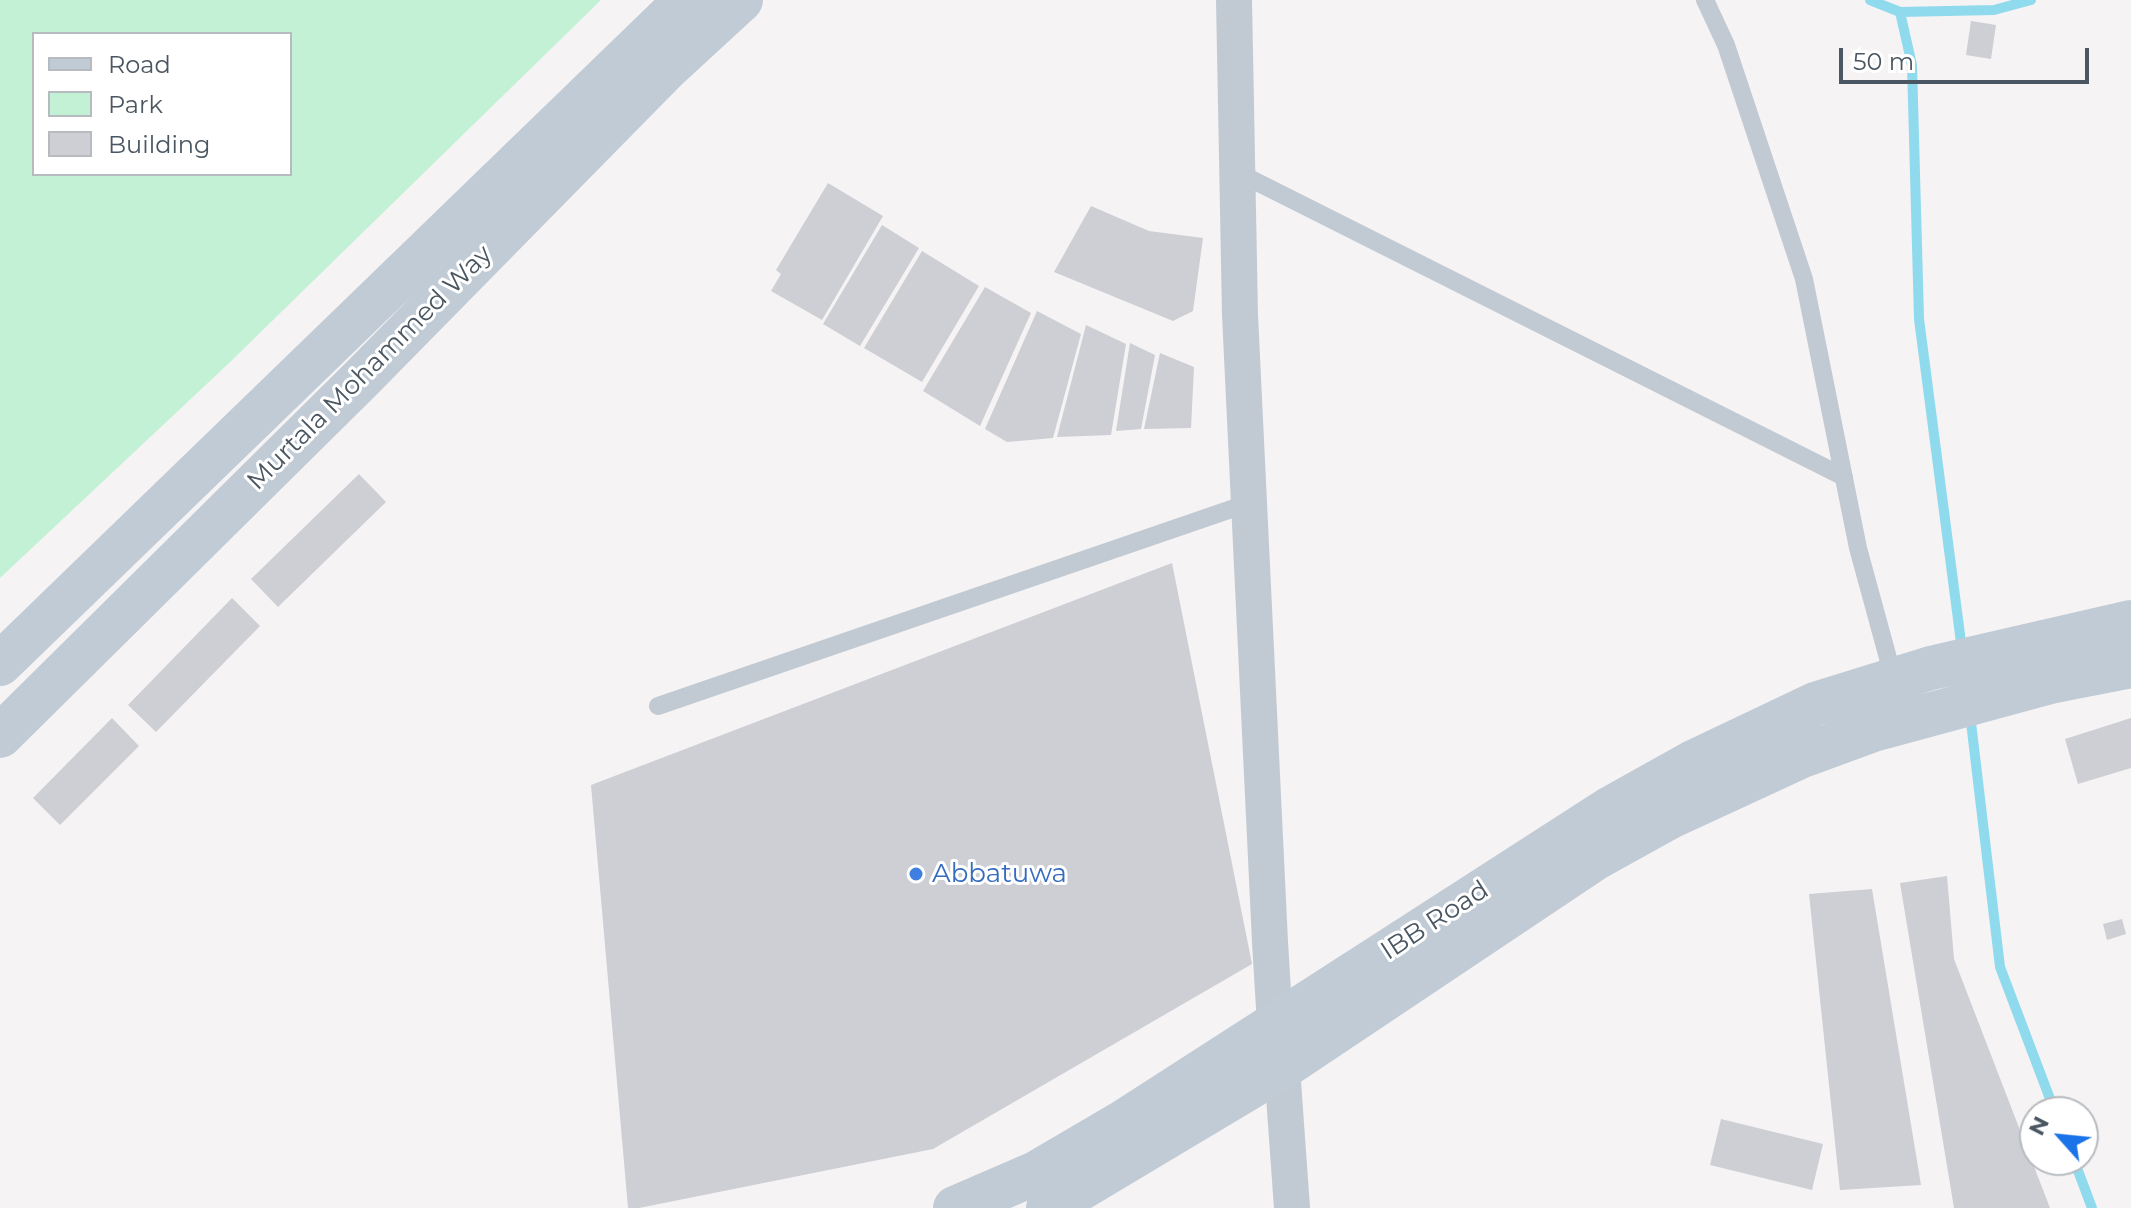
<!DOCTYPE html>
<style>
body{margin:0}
#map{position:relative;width:2131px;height:1208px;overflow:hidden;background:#f5f3f3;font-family:Montserrat,sans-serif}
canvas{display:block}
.legend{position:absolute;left:32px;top:32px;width:260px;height:144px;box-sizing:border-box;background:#fff;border:2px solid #b7bbc0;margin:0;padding:10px 14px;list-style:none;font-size:24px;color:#4a5661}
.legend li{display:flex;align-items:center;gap:16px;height:40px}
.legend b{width:40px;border:2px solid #b7bbc0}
.north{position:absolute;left:2019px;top:1096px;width:80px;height:80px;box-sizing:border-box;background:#fff;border:2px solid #b7bbc0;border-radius:50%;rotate:297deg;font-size:22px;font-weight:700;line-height:32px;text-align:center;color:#4a5661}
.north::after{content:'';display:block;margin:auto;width:28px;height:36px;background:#1a73e8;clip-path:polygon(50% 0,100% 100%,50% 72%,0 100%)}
.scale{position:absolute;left:1839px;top:48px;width:250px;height:36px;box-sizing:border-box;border:4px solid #4a5661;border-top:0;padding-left:10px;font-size:24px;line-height:28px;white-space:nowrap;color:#4a5661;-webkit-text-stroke:6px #fff;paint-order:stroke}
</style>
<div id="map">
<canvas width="2131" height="1208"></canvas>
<ul class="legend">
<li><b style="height:10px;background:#c1cbd6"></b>Road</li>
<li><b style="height:22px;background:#c3f1d5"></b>Park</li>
<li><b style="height:22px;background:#cdcfd5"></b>Building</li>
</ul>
<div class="north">N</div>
<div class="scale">50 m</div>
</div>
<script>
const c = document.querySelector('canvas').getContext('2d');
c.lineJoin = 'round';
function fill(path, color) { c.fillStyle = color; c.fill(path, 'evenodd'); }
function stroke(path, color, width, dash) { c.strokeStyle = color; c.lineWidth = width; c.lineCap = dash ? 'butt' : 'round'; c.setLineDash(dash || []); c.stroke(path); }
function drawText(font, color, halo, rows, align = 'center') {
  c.font = font + ' Montserrat,sans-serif'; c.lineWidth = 6; c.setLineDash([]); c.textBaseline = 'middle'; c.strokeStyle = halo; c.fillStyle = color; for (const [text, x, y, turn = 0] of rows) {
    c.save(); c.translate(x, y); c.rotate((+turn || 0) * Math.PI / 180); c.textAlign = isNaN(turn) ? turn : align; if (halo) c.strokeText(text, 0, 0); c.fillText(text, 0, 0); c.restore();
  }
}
fill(new Path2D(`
 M0,0H601L228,364L0,578ZM34,34H290V174H34Z`), '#c3f1d5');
stroke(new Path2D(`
 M1870,0L1900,12L1994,10L2031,0
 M1900,12L1912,65L1919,319L1962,650
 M1970,714L2000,967L2055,1112
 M2074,1160L2092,1208`), '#90daee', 10);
fill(new Path2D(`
 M1971,21L1996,25L1991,59L1966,55Z
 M828,183L883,216L822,320L771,291L781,274L776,270Z
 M1091,206L1149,231L1203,238L1193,311L1173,321L1054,272Z
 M882,225L919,248L860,346L823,324Z
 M922,251L979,286L922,382L864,348Z
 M985,287L1031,313L980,426L923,391Z
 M1037,311L1081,334L1053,438L1007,442L985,429Z
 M1086,325L1126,344L1111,435L1057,437Z
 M1130,343L1155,355L1141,429L1116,431Z
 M1160,353L1194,367L1191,428L1144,429Z
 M359,474L386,502L278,607L251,579Z
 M1172,563L1252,964L933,1149L639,1208H628L591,785Z
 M232,598L260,626L156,732L128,705Z
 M112,718L139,746L60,825L33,798Z
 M2131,718V768L2078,784L2065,739Z
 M1947,876L1954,959L2050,1208H1954L1900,883Z
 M1872,889L1921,1185L1840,1190L1809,894Z
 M2122,919L2126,934L2107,940L2103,924Z
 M1721,1119L1823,1144L1812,1190L1710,1165Z`), '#cdcfd5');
stroke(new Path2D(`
 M1705,0L1726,45L1804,279L1858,548L1894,680
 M1237,172L1844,477
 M658,706L1249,503`), '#c1cad2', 18);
stroke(new Path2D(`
 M1234,0L1240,315L1270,942L1275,1024L1282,1068L1292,1208`), '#c1cad2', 36);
stroke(new Path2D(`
 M0,664L686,0
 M0,736L363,377L666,69L741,0
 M955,1208L1036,1173L1123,1122L1609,809L1695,761L1815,704L1931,668L2131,622
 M1048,1208L1282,1068L1596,858L1670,817L1802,756L1873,730L2050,682L2131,666`), '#c1cbd6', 44);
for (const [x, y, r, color] of [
 [916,874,8,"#3f7fe0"]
]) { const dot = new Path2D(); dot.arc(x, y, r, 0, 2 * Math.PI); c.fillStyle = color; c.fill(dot); stroke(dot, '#fff', 3); }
drawText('26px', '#4a5661', '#fff', [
 ["Murtala Mohammed Way",370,368,-45],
 ["IBB Road",1435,921,-33]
]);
drawText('26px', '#366cbe', '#fff', [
 ["Abbatuwa",932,874]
], 'left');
</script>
